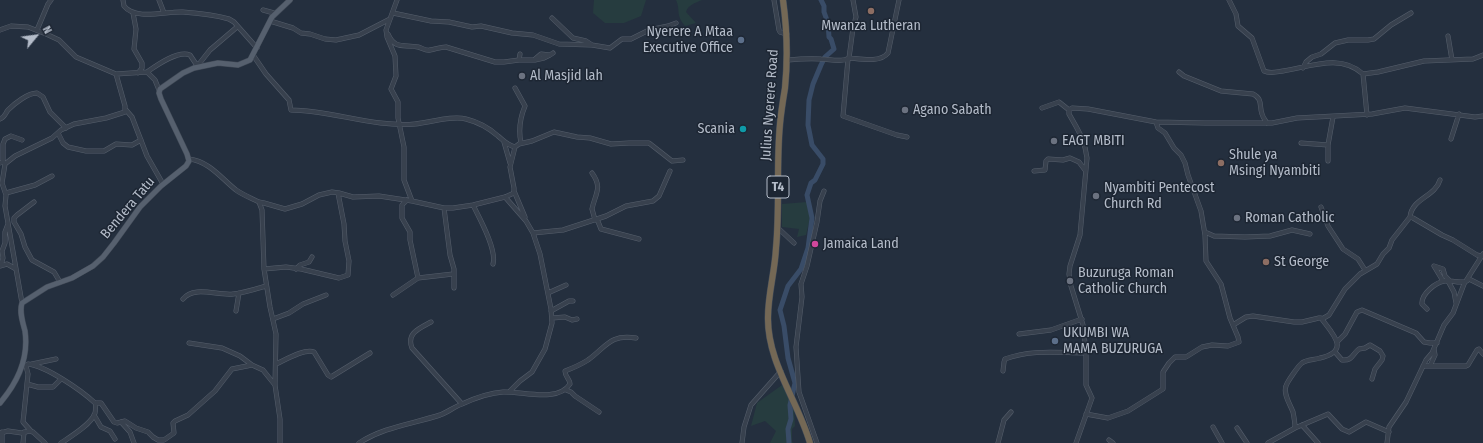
<!DOCTYPE html>
<style>
body{margin:0}
#map{position:relative;width:1483px;height:443px;overflow:hidden;background:#242f3e;font-family:"Fira Sans Condensed",sans-serif}
canvas{display:block}
.north{position:absolute;left:16px;top:16px;width:40px;height:40px;-webkit-text-stroke:3px #1d2633;paint-order:stroke;rotate:61deg;font-size:11px;font-weight:700;line-height:16px;text-align:center;color:#b4bcc9}
.north::after{content:'';display:block;margin:auto;width:14px;height:18px;background:#b4bcc9;clip-path:polygon(50% 0,100% 100%,50% 72%,0 100%)}
</style>
<div id="map">
<canvas width="1483" height="443"></canvas>
<div class="north">N</div>
</div>
<script>
const c = document.querySelector('canvas').getContext('2d');
c.lineJoin = 'round';
function fill(path, color) { c.fillStyle = color; c.fill(path, 'evenodd'); }
function stroke(path, color, width, dash) { c.strokeStyle = color; c.lineWidth = width; c.lineCap = dash ? 'butt' : 'round'; c.setLineDash(dash || []); c.stroke(path); }
function drawText(font, color, halo, rows, align = 'center') {
  c.font = font + ' "Fira Sans Condensed",sans-serif'; c.lineWidth = 3; c.setLineDash([]); c.textBaseline = 'middle'; c.strokeStyle = halo; c.fillStyle = color; for (const [text, x, y, turn = 0] of rows) {
    c.save(); c.translate(x, y); c.rotate((+turn || 0) * Math.PI / 180); c.textAlign = isNaN(turn) ? turn : align; if (halo) c.strokeText(text, 0, 0); c.fillText(text, 0, 0); c.restore();
  }
}
fill(new Path2D(`
 M594,0H646L641,16L624,23H605L593,13Z
 M676,0H702C695,3 688,5 686,12L696,23L685,26C675,14 681,11 676,0Z
 M807,202L810,218L806,235L797,237L799,229L782,227V204Z
 M782,385L794,409L795,426L792,429V442L794,443H770L776,431L765,421L751,426L757,403Z`), '#263c3f');
stroke(new Path2D(`
 M789,443L788,429L791,419L790,405L795,383L788,358L784,326L780,310L788,286L801,269L808,248L812,218L807,195L811,183L815,180L823,164V159L812,145L808,125L809,100L813,84L821,65L825,57L834,49L831,39L829,37L828,23L824,12V6L821,0`), '#394c67', 5);
const minor = new Path2D(`
 M123,0L124,6C136,21 166,11 183,12C198,13 215,15 229,19L234,22L257,48
 M159,0L164,13
 M397,0L386,30L387,37L395,56L396,76L391,89L398,102V118L404,147V180L412,201
 M774,0L779,30L780,32L787,34
 M1229,0L1236,14L1238,26L1252,38L1264,71C1270,74 1276,72 1283,71C1310,67 1340,53 1363,74L1367,115
 M263,10L274,13
 M133,13L136,29L134,49L142,63V68L138,73
 M393,13L431,21L449,22L472,27L481,26L512,33L533,35L559,44L592,45
 M552,18L573,38L586,41L592,45L610,48L622,39H631L649,30L668,26L676,23
 M270,21L293,28L301,33L310,34L325,39L336,40L359,35L390,19
 M0,30L11,26L28,27L46,34L59,40L76,57L116,74L147,72L155,80L159,90
 M37,30L48,4L51,0
 M388,34C395,50 404,44 418,47C422,48 426,51 430,50C436,49 440,47 446,47L495,62H504L519,60L520,54
 M1448,36L1452,60
 M253,55L266,74L289,100L291,110C330,110 375,128 415,124C429,123 452,115 466,119C478,122 489,128 498,136C504,141 507,145 515,147
 M849,58C861,59 880,63 888,53L899,0
 M848,59L843,116L897,135L907,137
 M519,60H534L541,54L550,55L553,53
 M535,60L544,58L550,55
 M786,60C798,59 809,58 821,59C830,59 841,63 849,58L853,28L856,17L853,0
 M199,66V64L210,50L237,27
 M1303,68L1306,62L1312,57L1321,54L1335,43L1348,40H1368L1374,39L1391,25L1411,13
 M147,72C157,65 178,50 190,55L196,64H199
 M1179,72L1184,76L1221,91L1253,94C1263,99 1259,106 1262,114C1263,118 1265,120 1267,123
 M1363,74L1378,72L1424,61L1473,59L1483,55
 M515,88L525,106C520,118 518,129 521,143
 M1042,108L1059,102L1069,110
 M126,110L132,117L147,156L163,184
 M0,119C5,117 5,114 8,110C15,103 28,93 37,93L43,97L50,112L66,128
 M58,133L63,143L68,147L86,151H104L116,144L132,145L141,140
 M1451,139L1459,114
 M504,142L510,163
 M1301,143L1328,145
 M189,159C209,161 222,179 236,190C243,195 251,198 259,202L262,210L264,269L270,307L276,334L275,385L280,419V443
 M1328,161V145L1333,117
 M3,162V144L5,139L11,136L22,140
 M0,163L3,162L5,164L2,183L6,195L5,206L22,303
 M5,164L15,156L52,138L61,130L74,124L106,118L125,112V106L116,74
 M1034,171L1045,170L1046,161L1048,159L1063,160L1070,158L1079,162L1085,170
 M592,173C603,188 595,194 592,209L595,220
 M514,191L525,217
 M6,193L35,185L52,176
 M505,197L526,221L533,233L540,254L551,309L552,323L545,349L532,372L520,381L509,392
 M407,200L402,205V218L410,232V240L418,278
 M34,202L17,215L14,218V222L21,234L25,247L32,260L54,272L60,282
 M259,202L264,203L285,209L302,204L319,195L332,192L339,193L353,197L379,196L412,201L444,208H453L473,205L505,197L514,193V188L510,167L515,147L519,144L532,141L554,132L577,137L590,138L611,144L629,143H649L672,161L683,160
 M473,205C480,219 497,250 493,264
 M1321,207L1328,226L1343,249L1358,259L1365,270
 M444,208L450,255L454,269V288
 M1410,217C1412,198 1435,197 1440,180
 M597,219L601,229L639,239
 M778,228L794,243
 M1205,232L1214,236L1245,237L1270,236L1292,230L1310,234
 M533,233L563,230L606,216L626,206L653,201L659,196L670,171
 M1,265L3,258L2,251L5,243V232L8,224
 M0,266L7,264L16,269
 M264,269L286,267L301,269L339,278L348,275L349,261L345,241L344,224L338,193
 M296,269L300,265L309,262L312,257
 M1469,279L1483,286
 M1443,281L1434,266L1443,269L1445,276L1450,281
 M1448,281L1454,292L1456,303
 M548,293L566,285
 M393,295L418,278L453,274
 M183,299C194,285 218,296 233,294C244,293 256,289 266,286
 M1427,309L1422,304C1421,294 1436,282 1445,281C1453,280 1459,284 1467,281
 M236,311L239,293
 M551,311L569,301H573
 M552,318L565,317L572,320L577,319
 M273,319L289,313L303,304L326,295
 M1322,319L1329,315L1345,289L1360,274L1377,264L1383,254L1389,248L1392,240L1410,217L1413,218L1442,235L1453,240L1477,255L1481,256
 M431,322C420,328 406,333 412,348L462,404
 M1233,325L1246,317L1253,316L1294,322H1302L1319,318H1321C1333,334 1351,351 1320,358C1314,360 1307,359 1302,363C1299,365 1287,382 1286,386C1283,394 1290,404 1293,412C1294,417 1295,422 1295,428
 M1019,334L1051,330L1082,319
 M1337,342L1345,334L1357,312L1362,310L1416,333L1424,342L1430,343H1437
 M189,343L222,348L240,356L252,365L263,370L275,385
 M1335,352L1342,360C1353,361 1352,354 1359,349L1365,348L1370,345L1380,351L1383,356L1382,360L1375,369L1372,379
 M32,364L56,359
 M276,364C285,360 305,348 314,352L328,375L331,377L370,353
 M1423,366H1466L1468,365L1477,350L1479,349L1483,354
 M1430,366L1435,355L1434,349
 M1003,371L1004,362L1005,359C1032,349 1059,353 1086,353
 M27,384L38,387H53L61,379
 M566,390L571,392L575,396L599,412
 M1086,414L1108,418L1128,411L1163,389V372L1169,363L1175,357H1186L1202,347L1212,345L1228,346L1239,342L1238,337L1230,318L1221,284L1206,261L1205,235L1201,211L1188,175L1185,163L1181,155L1174,148L1165,133L1158,128L1156,122
 M94,415L101,427L110,431L115,439
 M121,422L130,432L134,443
 M1302,425L1318,443
 M1213,427L1222,443
 M1237,428L1247,443
 M31,431L23,422L28,374L26,366L28,364C46,366 81,390 95,403H101L114,422L117,423L125,421L136,428L148,432L153,437L158,440H164L174,433L173,423L175,421L188,415L215,391L232,369L252,365
 M0,433L8,431L22,433L29,431L33,432L45,443
 M1109,440L1113,443
 M2,443V432
 M23,443L24,432
 M61,443C70,437 92,424 95,413C96,410 95,406 96,403
 M359,443C384,427 412,424 440,415C448,412 454,407 462,404C475,398 489,393 503,392C522,391 558,403 570,384C570,379 565,377 565,371C573,368 580,365 588,360C607,346 610,334 636,338
 M742,443L744,427L751,405L781,371
 M817,443L799,392L796,347L802,297L801,284L807,266L817,222L820,201L824,191
 M998,443L1004,420L1011,412
 M1076,443L1092,398L1086,385V353L1083,325L1071,286L1069,274L1070,266L1080,235L1087,158C1085,140 1078,130 1069,114V110L1072,108L1088,109L1156,122L1205,123H1272L1297,118L1372,114L1405,108L1475,117L1483,116
 M1268,443L1295,428L1328,414L1342,429L1349,432L1366,422L1389,432
 M1387,443L1389,427L1406,402L1426,360L1432,353L1444,325L1453,313L1464,284L1483,254`);
const major = new Path2D(`
 M0,403C18,382 29,359 25,331C23,323 19,312 22,303L47,287L72,278L93,266L103,257L114,243L140,207L161,186L186,166L189,161L187,154L161,99L159,93L160,89L183,73L194,68L218,63L238,65L250,60L272,17L290,0`);
const highway = new Path2D(`
 M783,0C787,29 788,58 785,88C783,100 781,112 780,124C776,165 780,207 776,248C775,271 768,294 768,317C767,362 798,401 810,443`);
stroke(minor, '#565f6c', 5);
stroke(major, '#414a57', 6);
stroke(highway, '#434c59', 7);
stroke(minor, '#38414e', 4);
stroke(major, '#56606e', 5);
stroke(highway, '#746855', 6);
for (const [x, y, r, color] of [
 [871,11,4,"#8d6e63"],
 [741,40,4,"#5c6f8a"],
 [522,76,4,"#6b7280"],
 [905,110,4,"#6b7280"],
 [743,129,4,"#0f9aa8"],
 [1054,141,4,"#6b7280"],
 [1221,163,4,"#8d6e63"],
 [1096,196,4,"#6b7280"],
 [1237,218,4,"#6b7280"],
 [815,244,4,"#d1479c"],
 [1266,262,4,"#8d6e63"],
 [1070,281,4,"#6b7280"],
 [1055,341,4,"#5c6f8a"]
]) { const dot = new Path2D(); dot.arc(x, y, r, 0, 2 * Math.PI); c.fillStyle = color; c.fill(dot); stroke(dot, '#1d2633', 1.5); }
for (const [x, y, w] of [
 [778,187,22]
]) { const box = new Path2D(); box.roundRect(x - w / 2, y - 11, w, 22, 3); c.fillStyle = '#1d2633'; c.fill(box); stroke(box, '#b4bcc9', 1); }
drawText('bold 13px', '#b4bcc9', null, [
 ["T4",778,187]
]);
drawText('14px', '#b4bcc9', '#1d2633', [
 ["Mwanza Lutheran",871,26,"center"],
 ["Nyerere A Mtaa",733,32,"right"],
 ["Executive Office",733,48,"right"],
 ["Al Masjid lah",530,76],
 ["Agano Sabath",913,110],
 ["Scania",735,129,"right"],
 ["EAGT MBITI",1062,141],
 ["Shule ya",1229,155],
 ["Msingi Nyambiti",1229,171],
 ["Nyambiti Pentecost",1104,188],
 ["Church Rd",1104,204],
 ["Roman Catholic",1245,218],
 ["Jamaica Land",823,244],
 ["St George",1274,262],
 ["Buzuruga Roman",1078,273],
 ["Catholic Church",1078,289],
 ["UKUMBI WA",1063,333],
 ["MAMA BUZURUGA",1063,349]
], 'left');
drawText('14px', '#b4bcc9', '#1d2633', [
 ["Julius Nyerere Road",770,105,-86],
 ["Bendera Tatu",128,208,-50]
]);
</script>
